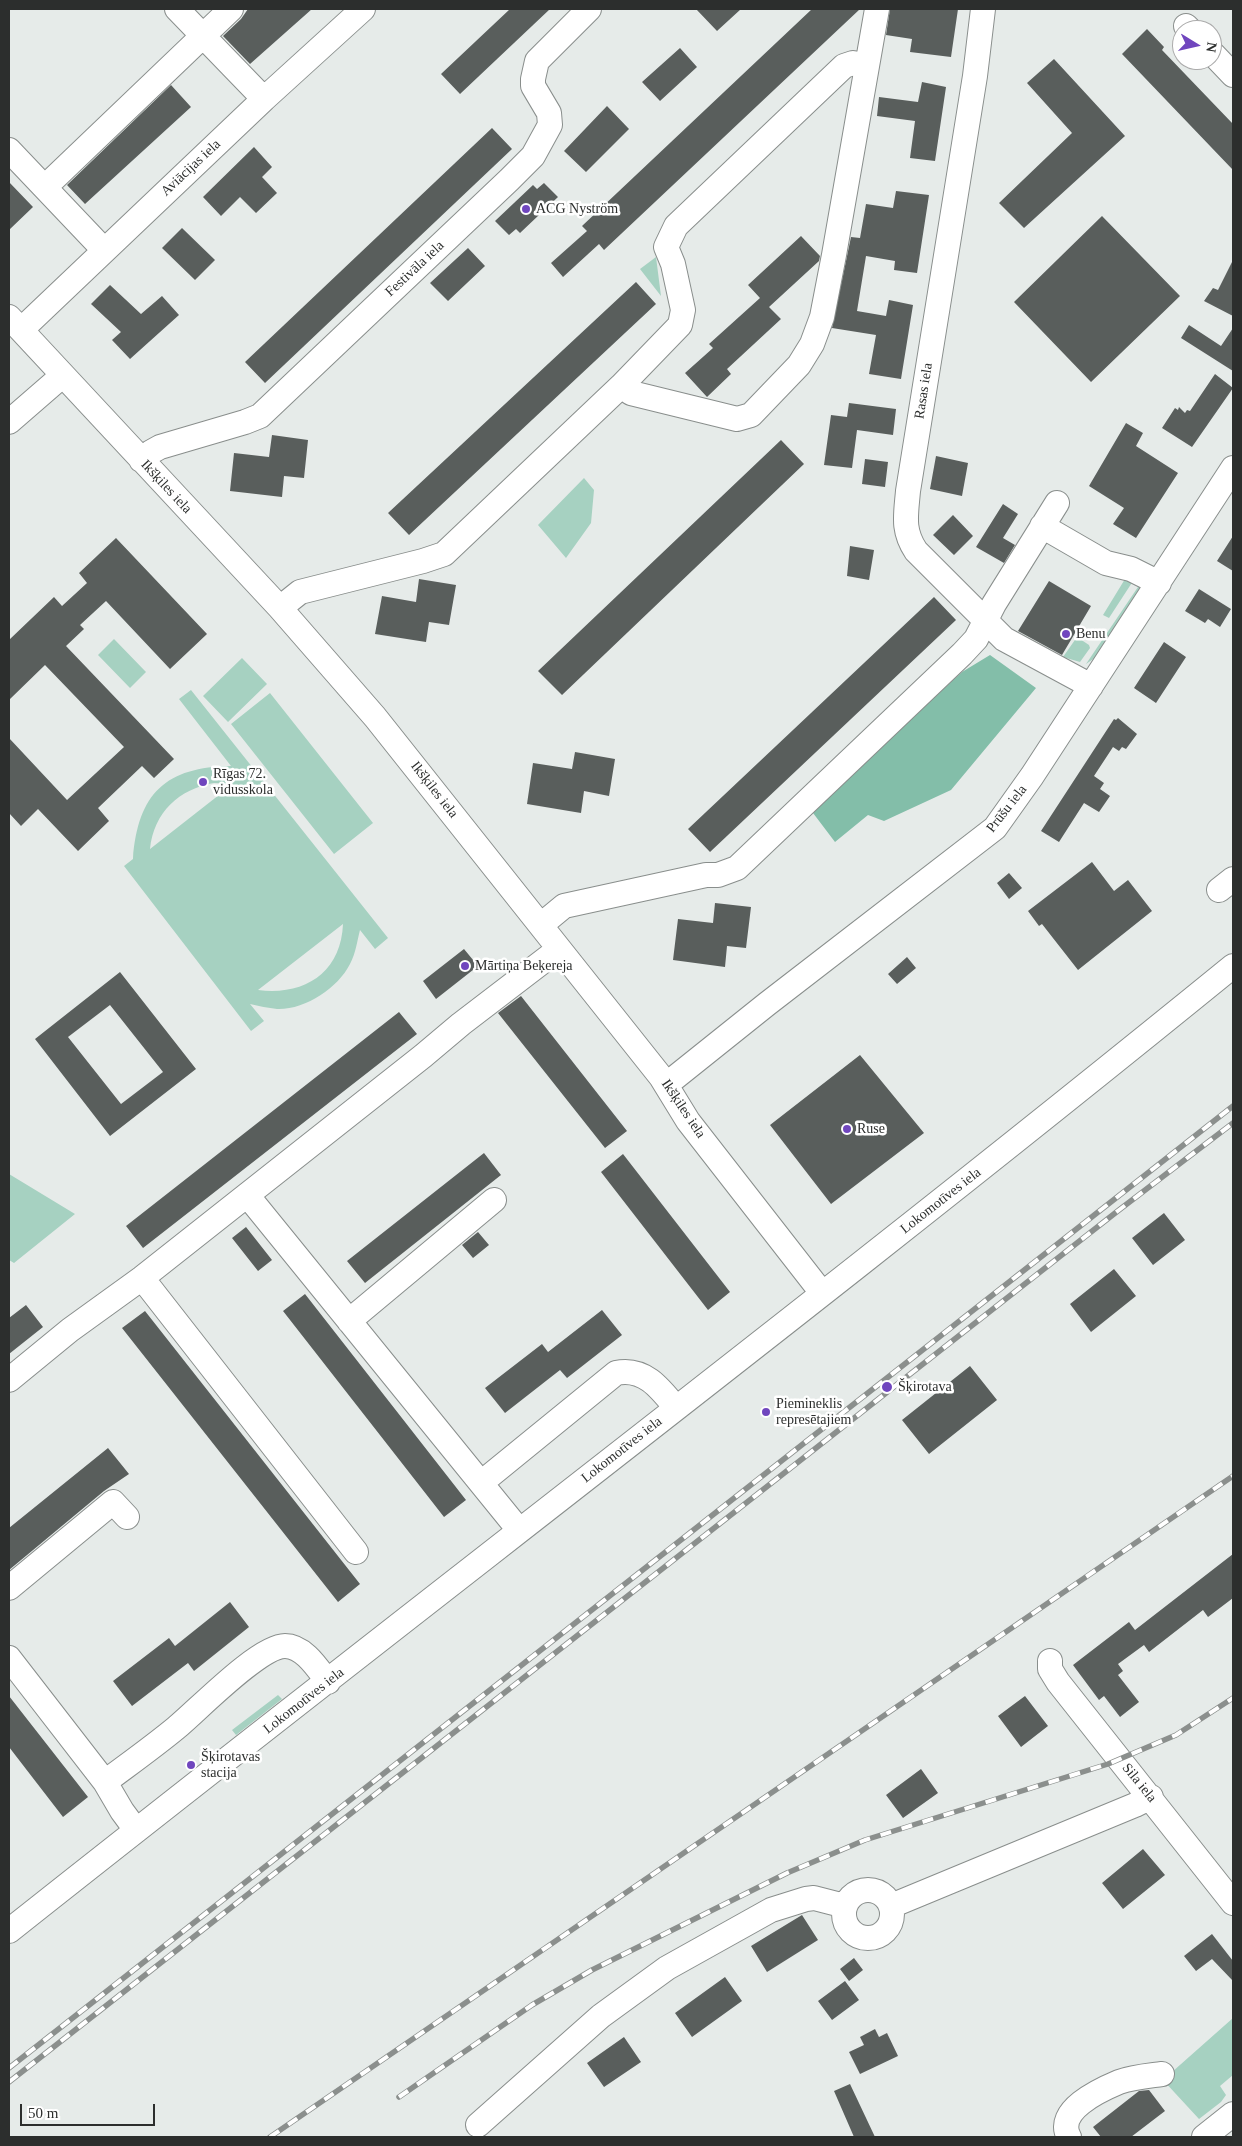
<!DOCTYPE html>
<meta charset="utf-8">
<style>
body{margin:0}
#map{position:relative;width:1242px;height:2146px;overflow:hidden;background:#e6ebe9;font-family:"Times New Roman",serif}
canvas{display:block}
.frame{position:absolute;inset:0;border:10px solid #2c2e2d;pointer-events:none}
.north{position:absolute;left:1172px;top:20px;width:50px;height:50px;box-sizing:border-box;background:#fff;border:1px solid #ababab;border-radius:50%;rotate:99deg;font-size:14px;font-weight:700;line-height:20px;text-align:center;color:#2c2e2d}
.north::after{content:'';display:block;margin:auto;width:18px;height:22px;background:#7046be;clip-path:polygon(50% 0,100% 100%,50% 72%,0 100%)}
.scale{position:absolute;left:20px;top:2104px;width:135px;height:22px;box-sizing:border-box;border:2px solid #2c2e2d;border-top:0;padding-left:6px;font-size:15px;line-height:18px;white-space:nowrap;color:#2c2e2d;-webkit-text-stroke:4px #fff;paint-order:stroke}
</style>
<div id="map">
<canvas width="1242" height="2146"></canvas>
<div class="frame"></div>
<div class="north">N</div>
<div class="scale">50 m</div>
</div>
<script>
const c = document.querySelector('canvas').getContext('2d');
c.lineJoin = 'round';
function fill(path, color) { c.fillStyle = color; c.fill(path, 'evenodd'); }
function stroke(path, color, width, dash) { c.strokeStyle = color; c.lineWidth = width; c.lineCap = dash ? 'butt' : 'round'; c.setLineDash(dash || []); c.stroke(path); }
function drawText(font, color, halo, rows, align = 'center') {
  c.font = font + ' "Times New Roman",serif'; c.lineWidth = 5; c.setLineDash([]); c.textBaseline = 'middle'; c.strokeStyle = halo; c.fillStyle = color; for (const [text, x, y, turn = 0] of rows) {
    c.save(); c.translate(x, y); c.rotate((+turn || 0) * Math.PI / 180); c.textAlign = isNaN(turn) ? turn : align; if (halo) c.strokeText(text, 0, 0); c.fillText(text, 0, 0); c.restore();
  }
}
fill(new Path2D(`
 M656,257L661,296L640,269Z
 M584,478L594,490L591,523L566,558L538,525Z
 M1135,578L1109,618L1103,615L1125,579Z
 M1140,584L1145,585L1099,655L1086,664Z
 M1077,637L1089,645L1090,648L1080,662L1063,657Z
 M114,639L146,672L130,688L98,655Z
 M242,658L267,684L228,722L203,696Z
 M191,690L388,938L375,949L360,930C357,941 356,953 350,964C338,988 305,1010 277,1009C268,1008 259,1006 250,1004L264,1021L251,1031L124,866L133,859C138,793 166,767 231,766L179,699ZM214,783L233,784L150,849C154,812 179,789 214,783ZM343,924C341,973 304,996 258,990Z
 M270,693L373,823L334,854L231,724Z
 M9,1174L75,1214L14,1263L9,1260Z
 M278,1695L282,1699L236,1735L232,1730Z
 M1233,2018V2075L1220,2086L1226,2095L1221,2102L1199,2119L1163,2080Z`), '#a6d1c1');
fill(new Path2D(`
 M990,655L1036,688L951,790L884,821L868,815L835,842L810,809L962,672Z`), '#83bea9');
fill(new Path2D(`
 M248,9H312L250,64L223,36L241,19Z
 M510,9H550L460,94L441,74Z
 M696,9H741L717,31Z
 M812,9H860L604,250L599,244L563,277L551,263L587,231L582,226Z
 M890,9H958L951,57L910,52L912,39L886,35Z
 M1147,29L1164,47L1162,50L1233,124V170L1122,54Z
 M680,48L697,67L660,101L642,82Z
 M1054,59L1125,136L1024,228L999,203L1072,133L1027,83Z
 M922,82L946,87L935,161L910,158L915,121L877,116L879,97L918,102Z
 M171,85L191,107L85,204L67,185Z
 M607,106L629,129L586,172L564,151Z
 M492,128L512,149L265,383L245,362Z
 M254,147L272,167L262,177L277,193L256,213L240,197L221,216L203,197Z
 M9,182L33,207L9,230Z
 M544,183L558,197L520,233L516,229L509,235L495,221L533,185L537,189Z
 M896,191L929,195L917,273L894,270L895,261L866,256L857,311L886,316L889,300L913,305L901,379L869,374L876,335L832,328L851,237L860,238L866,204L893,208Z
 M1102,216L1180,296L1091,382L1014,302Z
 M182,228L215,260L195,280L162,248Z
 M801,236L820,256L819,261L769,307L781,319L727,369L731,374L707,397L685,373L713,348L709,344L760,298L748,285Z
 M468,248L485,266L448,301L430,283Z
 M1233,260V316L1204,301L1213,288L1218,290Z
 M636,282L656,304L409,535L388,513Z
 M110,285L141,314L162,296L179,315L130,359L112,340L121,332L91,304Z
 M1189,325L1221,346L1233,328V371L1181,338Z
 M1215,374L1233,388L1192,447L1162,428L1175,408L1178,410L1179,407L1185,413L1187,410L1190,411Z
 M849,403L896,409L893,435L857,430L852,468L824,465L831,415L847,417Z
 M1126,423L1143,433L1136,446L1178,473L1136,538L1113,524L1124,508L1089,486Z
 M272,435L308,440L304,478L284,476L282,497L230,491L234,453L269,457Z
 M781,440L804,464L562,695L538,671Z
 M936,456L968,463L962,496L930,489Z
 M865,459L888,462L885,487L862,484Z
 M1003,504L1018,514L1003,538L1015,545L1004,563L976,547Z
 M953,515L973,536L954,555L933,535Z
 M1233,536V571L1217,561Z
 M116,538L207,634L170,669L106,601L80,625L84,629L66,646L174,759L154,778L142,766L98,808L109,821L78,851L38,809L21,826L9,813V738L67,800L124,747L45,665L9,700V640L54,597L62,606L87,583L79,573Z
 M850,546L874,550L869,580L847,576Z
 M419,579L456,585L449,625L429,622L426,642L375,634L382,596L416,602Z
 M1049,581L1091,606L1062,655L1018,631Z
 M1199,589L1231,609L1220,627L1208,619L1205,623L1185,611Z
 M934,597L956,620L710,852L688,829Z
 M1164,642L1186,657L1156,703L1134,688Z
 M1118,718L1137,734L1126,749L1122,747L1119,751L1113,747L1094,776L1104,783L1100,789L1110,796L1099,812L1084,803L1059,842L1041,831L1114,719L1116,720Z
 M575,752L615,759L609,796L584,791L581,813L527,804L533,763L572,769Z
 M1092,862L1114,891L1128,880L1152,911L1078,970L1042,924L1039,926L1028,911Z
 M1009,873L1022,888L1009,899L997,883Z
 M715,903L751,907L746,948L727,946L725,967L673,960L678,919L713,923Z
 M464,949L478,966L436,999L423,981Z
 M907,957L916,968L897,984L888,974Z
 M120,972L196,1069L110,1136L35,1039ZM110,1005L163,1072L121,1104L68,1037Z
 M521,996L627,1131L605,1148L498,1013Z
 M399,1012L417,1034L143,1248L126,1226Z
 M860,1055L924,1133L831,1204L770,1125Z
 M484,1153L501,1175L365,1283L347,1261Z
 M623,1154L730,1292L708,1310L601,1172Z
 M1164,1213L1185,1240L1153,1265L1132,1238Z
 M246,1227L272,1260L258,1271L232,1238Z
 M478,1232L489,1245L473,1258L462,1245Z
 M1114,1269L1136,1296L1091,1332L1070,1304Z
 M305,1294L466,1500L444,1517L283,1311Z
 M26,1305L43,1327L9,1354V1318Z
 M602,1310L622,1335L567,1378L560,1370L505,1413L485,1388L542,1344L548,1352Z
 M145,1311L360,1584L338,1602L122,1328Z
 M970,1366L997,1400L929,1454L902,1420Z
 M108,1448L129,1474L104,1491L9,1570V1528Z
 M1233,1554V1598L1208,1617L1203,1610L1149,1652L1144,1645L1118,1664L1123,1671L1118,1675L1139,1702L1120,1717L1104,1696L1099,1700L1073,1665L1129,1622L1135,1630Z
 M230,1602L249,1627L194,1671L188,1663L132,1706L113,1681L169,1638L175,1646Z
 M9,1696L88,1797L63,1817L9,1747Z
 M1025,1696L1048,1726L1021,1747L998,1716Z
 M921,1769L938,1793L903,1818L886,1795Z
 M1143,1849L1165,1875L1123,1909L1102,1883Z
 M802,1915L818,1940L767,1972L751,1946Z
 M1212,1934L1233,1961V1981L1212,1959L1196,1971L1184,1956Z
 M854,1958L863,1970L849,1981L840,1969Z
 M725,1977L742,2001L692,2037L675,2013Z
 M845,1981L859,2000L832,2020L818,2001Z
 M875,2029L879,2037L887,2033L898,2056L860,2074L849,2052L864,2045L860,2037Z
 M624,2037L641,2062L604,2087L587,2063Z
 M850,2084L875,2137H854L834,2091Z
 M1149,2090L1165,2111L1131,2137H1101L1093,2127L1139,2091Z`), '#595e5c');
const minor = new Path2D(`
 M177,9L264,99
 M983,9L975,76L908,491C906,515 902,530 916,551L1004,639L1091,686
 M1186,26L1190,30
 M1212,53L1233,75
 M9,150L104,250
 M45,187L231,9
 M9,317L280,608L375,717L661,1077L688,1121L822,1293
 M21,330L264,99L363,9
 M621,386L631,393L737,419L751,415L799,365L812,344L822,317L834,255L877,9
 M9,422L62,376
 M141,460L151,452L160,447L245,422L260,416L509,180L533,156L550,125L549,113L533,86V79L537,61L589,9
 M1042,526L1106,563L1131,569L1159,583
 M280,608L300,592L423,561L444,554L621,386L680,325L683,310L673,264L666,247L676,226L844,66L853,63L866,65
 M1219,890L1233,879
 M541,925L564,906L706,875H718L737,868L962,654L976,639L994,604L1057,503
 M667,1084L767,1004L995,828L1032,776L1233,468
 M247,1195L519,1530
 M142,1278L356,1552
 M349,1321L494,1200
 M9,1380L70,1330L142,1278L423,1056L461,1024L559,949
 M481,1483L616,1373C644,1367 660,1388 676,1408
 M9,1588L113,1502L127,1517
 M9,1658L105,1782L122,1811L136,1830
 M1050,1661V1669L1058,1682L1233,1903
 M105,1782C129,1764 153,1747 176,1728C197,1711 259,1646 285,1646C304,1646 318,1669 328,1682
 M844 1914a24 24 0 1 1 48 0a24 24 0 1 1-48 0Z
 M891,1906L1135,1805L1151,1797
 M9,1931C416,1608 830,1294 1233,966
 M478,2125L601,2016L667,1968L771,1910L806,1899L814,1898L845,1906
 M1069,2137C1054,2111 1100,2090 1119,2082C1133,2077 1147,2076 1162,2074
 M1204,2137L1233,2114`);
stroke(minor, '#898e8c', 26);
stroke(minor, '#fff', 24);
const rail = new Path2D(`
 M9,2068L1233,1106
 M9,2082L1119,1210L1233,1123
 M399,2097L532,2005L592,1970L787,1873L865,1840L1108,1764L1176,1735L1233,1698
 M270,2137L1233,1476`);
stroke(rail, '#8b8f8d', 5.5);
stroke(rail, '#fff', 4, [11]);
for (const [x, y, r, color] of [
 [526,209,5,"#7046be"],
 [1066,634,5,"#7046be"],
 [203,782,5,"#7046be"],
 [465,966,5,"#7046be"],
 [847,1129,5,"#7046be"],
 [887,1387,6,"#7046be"],
 [766,1412,5,"#7046be"],
 [191,1765,5,"#7046be"]
]) { const dot = new Path2D(); dot.arc(x, y, r, 0, 2 * Math.PI); c.fillStyle = color; c.fill(dot); stroke(dot, '#fff', 2); }
drawText('14px', '#2c2e2d', '#fff', [
 ["Aviācijas iela",191,168,-43],
 ["Festivāla iela",415,269,-43],
 ["Rasas iela",924,391,-81],
 ["Ikšķiles iela",166,487,47],
 ["Ikšķiles iela",434,790,52],
 ["Prūšu iela",1007,809,-52],
 ["Ikšķiles iela",683,1109,56],
 ["Lokomotīves iela",941,1201,-38],
 ["Lokomotīves iela",622,1450,-38],
 ["Lokomotīves iela",304,1701,-38],
 ["Sila iela",1139,1783,51]
]);
drawText('14px', '#2c2e2d', '#fff', [
 ["ACG Nyström",536,209],
 ["Benu",1076,634],
 ["Rīgas 72.",213,774],
 ["vidusskola",213,790],
 ["Mārtiņa Beķereja",475,966],
 ["Ruse",857,1129],
 ["Šķirotava",898,1387],
 ["Piemineklis",776,1404],
 ["represētajiem",776,1420],
 ["Šķirotavas",201,1757],
 ["stacija",201,1773]
], 'left');
</script>
